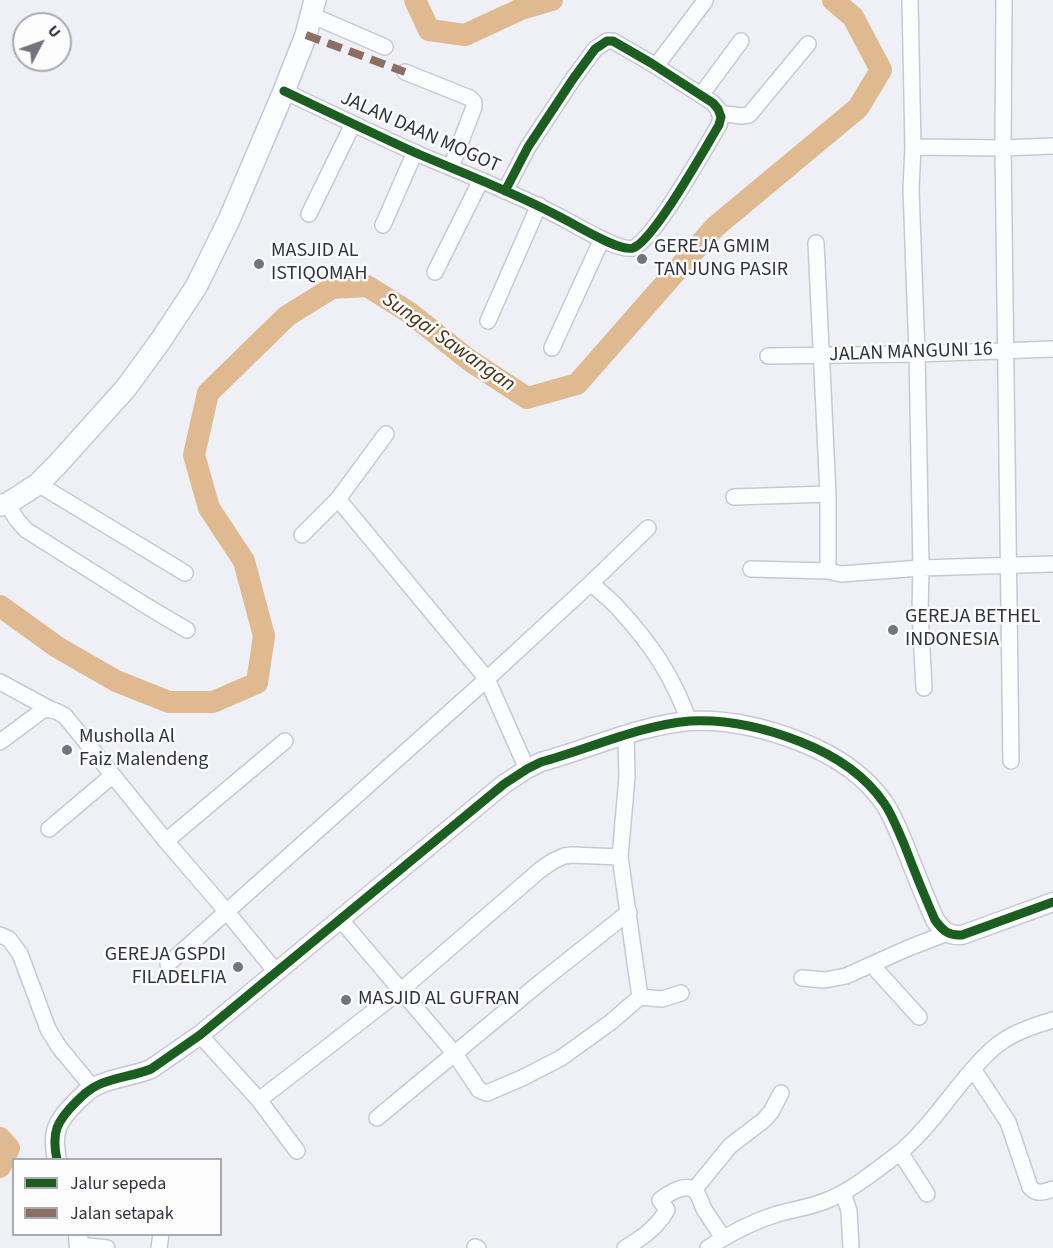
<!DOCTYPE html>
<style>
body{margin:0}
#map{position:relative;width:1053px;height:1248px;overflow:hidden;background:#eef0f6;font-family:"Source Sans 3",sans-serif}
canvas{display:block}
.legend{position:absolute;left:12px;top:1158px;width:210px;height:78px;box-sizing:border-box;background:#fcfcfc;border:2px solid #aaabb0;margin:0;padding:8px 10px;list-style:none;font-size:18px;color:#30323e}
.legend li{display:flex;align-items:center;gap:12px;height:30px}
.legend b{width:30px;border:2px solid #aaabb0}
.north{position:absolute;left:12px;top:12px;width:60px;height:60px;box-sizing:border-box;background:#fcfcfc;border:2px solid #aaabb0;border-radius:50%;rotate:49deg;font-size:16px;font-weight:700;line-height:24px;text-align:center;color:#30323e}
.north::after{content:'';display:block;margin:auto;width:21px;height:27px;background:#72747e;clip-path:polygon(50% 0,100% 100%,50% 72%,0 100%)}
</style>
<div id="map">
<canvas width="1053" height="1248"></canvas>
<ul class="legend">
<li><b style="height:8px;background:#1b5e20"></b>Jalur sepeda</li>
<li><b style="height:8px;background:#8d6e63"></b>Jalan setapak</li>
</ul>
<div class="north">U</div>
</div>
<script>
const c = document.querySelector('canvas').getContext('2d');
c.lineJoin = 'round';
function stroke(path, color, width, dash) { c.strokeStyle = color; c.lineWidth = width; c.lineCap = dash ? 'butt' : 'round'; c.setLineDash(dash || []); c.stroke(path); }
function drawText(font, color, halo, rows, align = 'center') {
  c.font = font + ' "Source Sans 3",sans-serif'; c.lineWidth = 5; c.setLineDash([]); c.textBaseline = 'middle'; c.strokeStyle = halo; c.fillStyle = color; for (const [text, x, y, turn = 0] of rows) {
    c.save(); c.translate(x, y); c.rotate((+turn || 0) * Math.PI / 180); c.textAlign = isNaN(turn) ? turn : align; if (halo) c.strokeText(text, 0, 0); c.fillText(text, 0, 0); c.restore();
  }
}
stroke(new Path2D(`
 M415,0L429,30L465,35L521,9L552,0
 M0,606L57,647L116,681L169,702H213L257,683L264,636L244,561L209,508L194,455L208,393L287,316L332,288L367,286L410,313L469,360L527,398L577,384L715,227L858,108L881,70L853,17L833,0
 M0,1138L9,1148L0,1167`), '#dfba90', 22);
const minor = new Path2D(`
 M910,0L913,147L911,189L917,354L921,568L920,612L924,688
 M1004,0L1003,148L1011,761
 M311,15L385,47
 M656,66L705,1
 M405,72L470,98L474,102V107L451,167
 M284,91C328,112 372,133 416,153C465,174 516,193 562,218C576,225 619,252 633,248C654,240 705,148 719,125L721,117L718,109L713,103L651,63L613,41H607L595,49L573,79L528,147L505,191
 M701,95L741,41
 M719,113L741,116L749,115L808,44
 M913,147L1003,148L1053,146
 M309,214L353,124
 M383,225L415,152
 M816,243L828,494V571
 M435,272L481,180
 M488,321L539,205
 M552,348L602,239
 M768,356L917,354L1053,349
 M38,484L185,573
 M734,497L828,494
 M338,499L487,679L527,769
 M7,504L17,520L26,530L148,607L187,630
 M302,535L338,499L386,434
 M751,569L828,571L841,574L921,568L1053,564
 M591,583L648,528
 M0,682L50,709
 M626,735L627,777L620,857L640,997
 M0,742L43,710C53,709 57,711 65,716L166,841L227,912L277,973
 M49,829L113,775
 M166,841L285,741
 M341,920L455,1054L479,1090L487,1093L522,1078L561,1058L611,1022L640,997
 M0,935L9,939L20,954L48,1029L59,1047L92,1087
 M168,964L487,679L591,583C600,592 610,599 618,608C652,645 672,675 689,721
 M872,965L919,1017
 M802,978L825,980L846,976L906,949L947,933
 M640,997L662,999L681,993
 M200,1035L259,1100L400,991L540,870L553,861L564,856L572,855L620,857
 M973,1069L1008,1122L1030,1187C1036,1195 1045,1192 1053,1189
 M259,1100L297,1151
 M377,1118L542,981L629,912
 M900,1152L927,1194
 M694,1190L730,1146L764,1120L771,1112L781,1093
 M843,1193L849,1211L851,1248
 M79,1245L107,1248
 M475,1247L478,1248
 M159,1248L161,1234
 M625,1248C641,1239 658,1226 667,1210L660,1200C668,1194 686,1182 695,1191C700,1196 701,1203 704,1209C710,1219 717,1228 723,1238
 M708,1248C730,1233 752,1222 777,1214C795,1209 813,1207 830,1199C852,1190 878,1169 898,1154C926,1132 949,1096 973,1069C982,1059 991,1048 1003,1041C1017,1031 1036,1025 1053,1020`);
const tertiary = new Path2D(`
 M57,1160C51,1132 57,1121 76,1102C83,1095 89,1089 98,1085C115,1077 134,1076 151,1069L200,1035L504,784L527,769L541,762C589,749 641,725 690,721C729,719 766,728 801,742C834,755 864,774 884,803C893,816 898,831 904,844C914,870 924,895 935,920C943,931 949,936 962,935L1053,902
 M78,1234L79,1248`);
const secondary = new Path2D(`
 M0,505L7,504L38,484L56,466L126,388L161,340L196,287L229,220L284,91L306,35L315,0`);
stroke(minor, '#c7c9d2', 18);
stroke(tertiary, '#c7c9d2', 21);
stroke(secondary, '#c7c9d2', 24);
stroke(minor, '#fcfdfe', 15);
stroke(tertiary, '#fcfdfe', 18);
stroke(secondary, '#fcfdfe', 21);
stroke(new Path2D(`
 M306,35L405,72`), '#8d6e63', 8, [15, 8]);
stroke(new Path2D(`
 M284,91C328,112 372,133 416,153C465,174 516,193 562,218C576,225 619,252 633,248C654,240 705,148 719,125L721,117L718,109L713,103L651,63L613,41H607L595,49L573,79L528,147L505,191
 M57,1160C51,1132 57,1121 76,1102C83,1095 89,1089 98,1085C115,1077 134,1076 151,1069L200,1035L504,784L527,769L541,762C589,749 641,725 690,721C729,719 766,728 801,742C834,755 864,774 884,803C893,816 898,831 904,844C914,870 924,895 935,920C943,931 949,936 962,935L1053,902`), '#1b5e20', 9);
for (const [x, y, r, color] of [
 [642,259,6,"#72747e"],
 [259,264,6,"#72747e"],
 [893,630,6,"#72747e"],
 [67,750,6,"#72747e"],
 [238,967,6,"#72747e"],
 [346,1000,6,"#72747e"]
]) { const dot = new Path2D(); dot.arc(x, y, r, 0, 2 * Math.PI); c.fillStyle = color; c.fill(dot); stroke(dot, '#fcfcfc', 2); }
drawText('20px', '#30323e', '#fcfcfc', [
 ["JALAN DAAN MOGOT",420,133,24],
 ["JALAN MANGUNI 16",911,353,-2]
]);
drawText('20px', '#30323e', '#fcfcfc', [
 ["GEREJA GMIM",654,248],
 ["TANJUNG PASIR",654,271],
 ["MASJID AL",271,252],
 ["ISTIQOMAH",271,275],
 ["GEREJA BETHEL",905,618],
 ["INDONESIA",905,641],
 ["Musholla Al",79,738],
 ["Faiz Malendeng",79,761],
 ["GEREJA GSPDI",226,956,"right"],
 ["FILADELFIA",226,979,"right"],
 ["MASJID AL GUFRAN",358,1000]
], 'left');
drawText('italic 21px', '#493217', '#fcfcfc', [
 ["Sungai Sawangan",448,343,35]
]);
</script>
